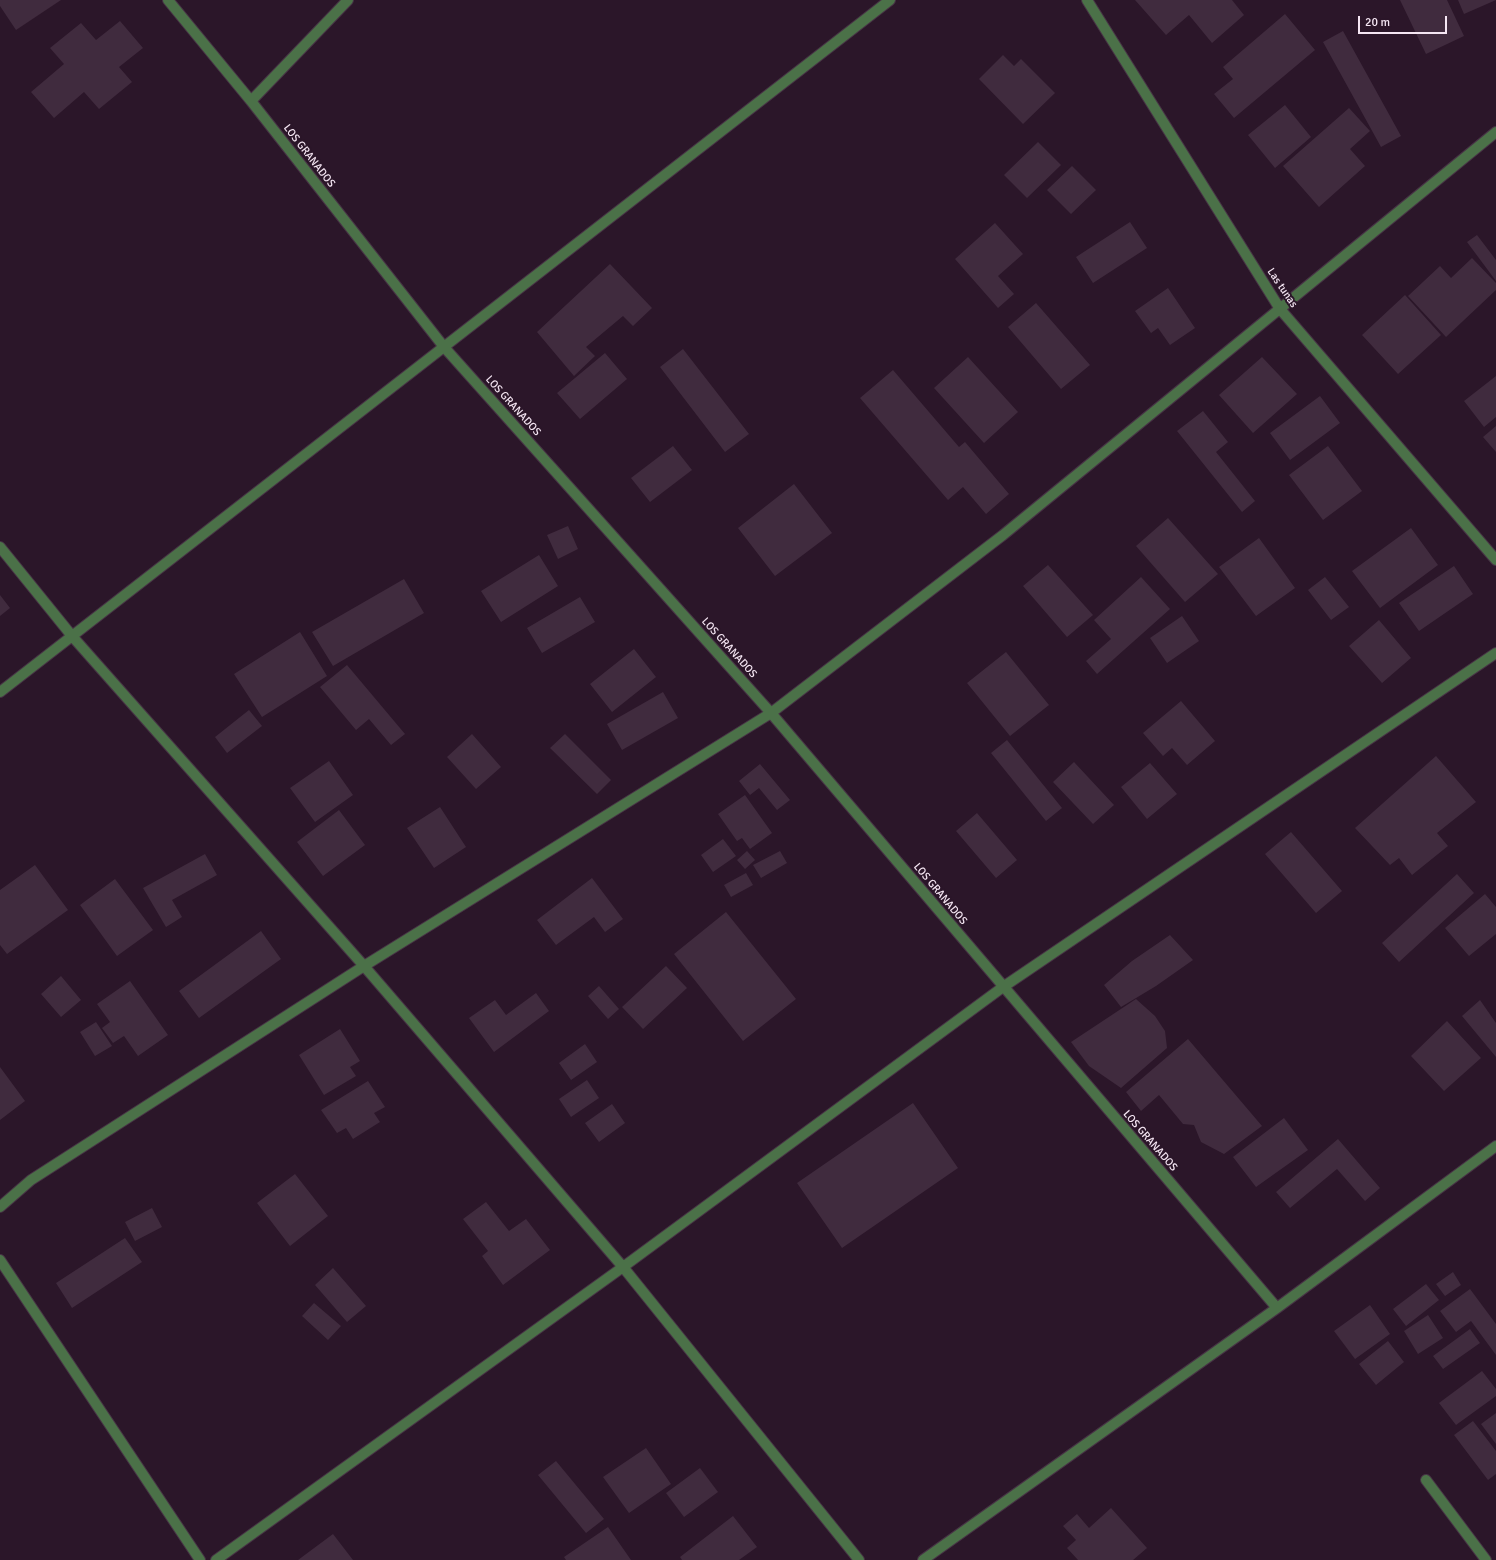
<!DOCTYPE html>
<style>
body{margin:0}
#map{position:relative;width:1496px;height:1560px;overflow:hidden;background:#2b1629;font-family:Signika,sans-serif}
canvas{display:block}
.scale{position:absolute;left:1358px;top:16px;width:89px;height:18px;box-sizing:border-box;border:2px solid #f5e6f3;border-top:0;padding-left:5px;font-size:12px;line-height:14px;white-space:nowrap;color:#f5e6f3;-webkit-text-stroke:3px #2b1629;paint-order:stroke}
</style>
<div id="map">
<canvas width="1496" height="1560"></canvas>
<div class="scale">20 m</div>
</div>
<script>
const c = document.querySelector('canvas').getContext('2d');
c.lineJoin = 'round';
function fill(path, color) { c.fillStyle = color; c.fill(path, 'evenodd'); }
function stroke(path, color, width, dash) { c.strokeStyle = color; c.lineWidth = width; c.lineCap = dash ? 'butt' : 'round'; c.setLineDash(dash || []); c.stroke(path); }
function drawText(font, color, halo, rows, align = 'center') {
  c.font = font + ' Signika,sans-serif'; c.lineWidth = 4; c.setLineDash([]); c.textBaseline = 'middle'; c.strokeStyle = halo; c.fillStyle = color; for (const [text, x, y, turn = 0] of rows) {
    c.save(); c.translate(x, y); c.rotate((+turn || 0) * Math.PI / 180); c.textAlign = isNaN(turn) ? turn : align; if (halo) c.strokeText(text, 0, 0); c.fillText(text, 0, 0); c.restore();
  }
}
fill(new Path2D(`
 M0,0H61L16,30L0,6Z
 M1135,0H1232L1244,15L1212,43L1189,15L1166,35Z
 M1400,0H1447L1464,36L1426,54Z
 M1458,0H1496L1464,14Z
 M1285,14L1315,50L1234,118L1214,94L1233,79L1223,67Z
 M120,21L143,48L119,67L132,82L99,109L84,92L54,118L31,92L64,64L50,48L81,23L96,40Z
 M1343,31L1401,136L1381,147L1323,42Z
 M1003,55L1014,66L1021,59L1055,93L1023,124L979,79Z
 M1285,105L1311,137L1275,168L1248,135Z
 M1349,108L1370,131L1350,149L1365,166L1319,207L1283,166Z
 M1038,142L1061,165L1027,198L1004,175Z
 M1072,166L1096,190L1071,214L1047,190Z
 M1130,222L1147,248L1093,283L1076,257Z
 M995,223L1023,254L998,276L1014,294L998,308L955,259Z
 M1477,235L1496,260V281L1467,242Z
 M1472,258L1496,283V290L1446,337L1408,296L1440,266L1451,278Z
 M610,264L652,308L633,326L623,316L586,347L595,356L574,376L537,332Z
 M1168,288L1195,328L1170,345L1158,328L1151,333L1135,311Z
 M1405,295L1441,335L1398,374L1362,335Z
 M1036,303L1090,365L1061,389L1008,327Z
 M683,349L749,434L725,452L660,367Z
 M605,353L627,379L580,419L557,393Z
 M968,357L1018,412L984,443L934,388Z
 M1262,357L1297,394L1253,433L1219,395Z
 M893,370L959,447L965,442L1009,494L986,514L963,487L948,500L860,398Z
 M1496,376V417L1484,427L1464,401Z
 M1320,396L1340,423L1290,460L1270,433Z
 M1203,411L1228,442L1216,452L1255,501L1242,512L1177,431Z
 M1496,426V452L1483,437Z
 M673,446L692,470L650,502L631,478Z
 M1328,446L1362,491L1323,520L1289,475Z
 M794,484L832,533L775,576L738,528Z
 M1168,518L1218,574L1185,602L1136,546Z
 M568,526L578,549L558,559L547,535Z
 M1411,528L1438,565L1380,608L1352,571Z
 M1259,538L1295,588L1256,616L1219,567Z
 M539,555L558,586L501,622L481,591Z
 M1048,565L1093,615L1067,637L1023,586Z
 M1454,566L1473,594L1419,631L1399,603Z
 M1141,577L1170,609L1097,674L1086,661L1111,639L1094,620Z
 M1325,577L1349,607L1331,620L1308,590Z
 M404,579L424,613L333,666L312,632Z
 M0,595L10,608L0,616Z
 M580,597L595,622L542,653L527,628Z
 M1182,616L1199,641L1167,663L1150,638Z
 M1379,620L1411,658L1382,683L1349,646Z
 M300,632L327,676L262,717L234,674Z
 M634,649L656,677L612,712L590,684Z
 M1006,652L1049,705L1010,736L967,683Z
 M347,665L405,734L391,745L369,719L356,730L320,687Z
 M663,692L678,718L622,750L607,724Z
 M1181,701L1215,741L1187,765L1172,748L1163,756L1143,733Z
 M249,710L262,726L227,753L215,737Z
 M472,734L501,767L476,789L447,757Z
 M565,734L611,780L597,794L550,748Z
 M1007,740L1062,808L1046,821L991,753Z
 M1436,756L1476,802L1437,833L1448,846L1412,875L1399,858L1390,865L1355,828Z
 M329,761L353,795L315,822L290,788Z
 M1074,762L1114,805L1093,824L1053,782Z
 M1150,763L1177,794L1147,819L1121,787Z
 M760,764L790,800L777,810L759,788L750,795L739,781Z
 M745,795L772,833L750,849L742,838L737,841L718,814Z
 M440,807L466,847L434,868L407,828Z
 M339,810L365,845L323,876L297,842Z
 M977,813L1017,860L996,878L956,831Z
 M1291,832L1342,891L1316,913L1265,854Z
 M723,839L736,856L713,872L701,855Z
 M747,851L755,860L745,869L737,860Z
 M780,851L787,863L761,878L753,865Z
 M205,854L217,875L172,900L182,917L166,927L143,888Z
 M35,865L68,910L7,954L0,945V890Z
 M746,873L753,885L731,897L724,885Z
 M1457,874L1474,893L1399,962L1382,943Z
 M592,878L623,919L605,932L594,917L556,945L537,920Z
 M115,879L153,930L117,956L80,905Z
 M1485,894L1496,907V934L1469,956L1445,928Z
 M726,912L796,999L743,1041L674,954Z
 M261,931L281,959L199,1018L179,991Z
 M1170,935L1193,960L1156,986L1121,1007L1104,985L1132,961Z
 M666,966L687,988L643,1029L622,1007Z
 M61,976L81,1000L61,1017L41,994Z
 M130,981L168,1035L138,1056L124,1036L113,1043L102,1028L110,1022L97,1004Z
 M599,986L619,1009L608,1019L588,996Z
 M536,993L549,1011L494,1052L469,1018L495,1000L506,1015Z
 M1136,999L1155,1016L1165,1031L1167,1048L1121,1088L1089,1066L1071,1042Z
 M1480,1000L1496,1023V1057L1462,1016Z
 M1447,1021L1481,1058L1444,1091L1411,1056Z
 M96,1022L112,1046L95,1056L80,1032Z
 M340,1029L360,1061L350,1067L356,1076L324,1095L299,1055Z
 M1188,1039L1262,1126L1224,1154L1201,1142L1194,1125L1183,1124L1159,1095L1141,1111L1126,1092Z
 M585,1044L597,1062L571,1080L559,1063Z
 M0,1067L25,1101L0,1120Z
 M587,1080L599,1098L571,1117L559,1099Z
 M368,1081L385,1107L374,1113L380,1122L353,1139L346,1128L337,1133L321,1110Z
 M913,1103L958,1168L842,1248L797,1183Z
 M612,1104L625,1123L599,1142L585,1123Z
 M1284,1118L1308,1150L1256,1187L1233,1157Z
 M1338,1139L1380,1188L1365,1201L1337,1169L1290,1208L1276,1192Z
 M295,1174L328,1216L290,1246L257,1203Z
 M486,1202L509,1231L526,1219L550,1250L503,1285L482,1256L488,1251L463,1219Z
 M152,1208L162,1227L135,1241L125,1222Z
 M125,1238L142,1262L72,1308L56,1283Z
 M333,1268L366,1306L347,1322L315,1285Z
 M1453,1272L1461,1285L1445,1296L1436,1284Z
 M1426,1284L1439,1300L1406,1326L1393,1309Z
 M1470,1289L1496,1324V1355L1471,1321L1456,1332L1440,1311Z
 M314,1303L341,1326L328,1340L302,1316Z
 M1370,1305L1390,1334L1355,1359L1334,1331Z
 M1428,1315L1443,1338L1418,1354L1404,1331Z
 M1470,1329L1480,1343L1443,1369L1433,1356Z
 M1388,1341L1404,1362L1376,1385L1359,1364Z
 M1482,1371L1496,1389V1396L1456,1425L1439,1403Z
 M1496,1413V1444L1481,1424Z
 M1473,1421L1496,1451V1474L1488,1480L1454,1435Z
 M646,1448L671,1484L629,1513L603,1477Z
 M556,1461L604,1519L586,1533L538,1475Z
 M700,1468L718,1492L684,1517L666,1493Z
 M1111,1508L1147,1548L1133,1560H1078L1067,1548L1076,1540L1063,1526L1077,1514L1089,1528Z
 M733,1516L757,1547L739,1560H682L680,1557Z
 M608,1527L631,1560H566L564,1557Z
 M333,1534L353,1560H298Z`), '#402b3e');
const minor = new Path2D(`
 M168,0L251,101L444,347L771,713L1277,1308
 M1087,0L1280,309L1496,560
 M251,101L348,0
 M0,547L72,636L364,966L623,1267L859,1560
 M0,692L890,0
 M0,1207L31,1180L364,966L771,713L1003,535L1496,132
 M0,1260L200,1560
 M1426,1480L1486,1560
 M216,1560L623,1267L1003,987L1496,653
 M923,1560L1277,1308L1496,1146`);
stroke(minor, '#473345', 12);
stroke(minor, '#4b7148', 10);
drawText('11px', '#f5e6f3', '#2b1629', [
 ["LOS GRANADOS",309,156,52],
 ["Las tunas",1282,288,56],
 ["LOS GRANADOS",513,406,48],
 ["LOS GRANADOS",729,648,48],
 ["LOS GRANADOS",940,894,50],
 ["LOS GRANADOS",1150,1141,49]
]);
</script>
